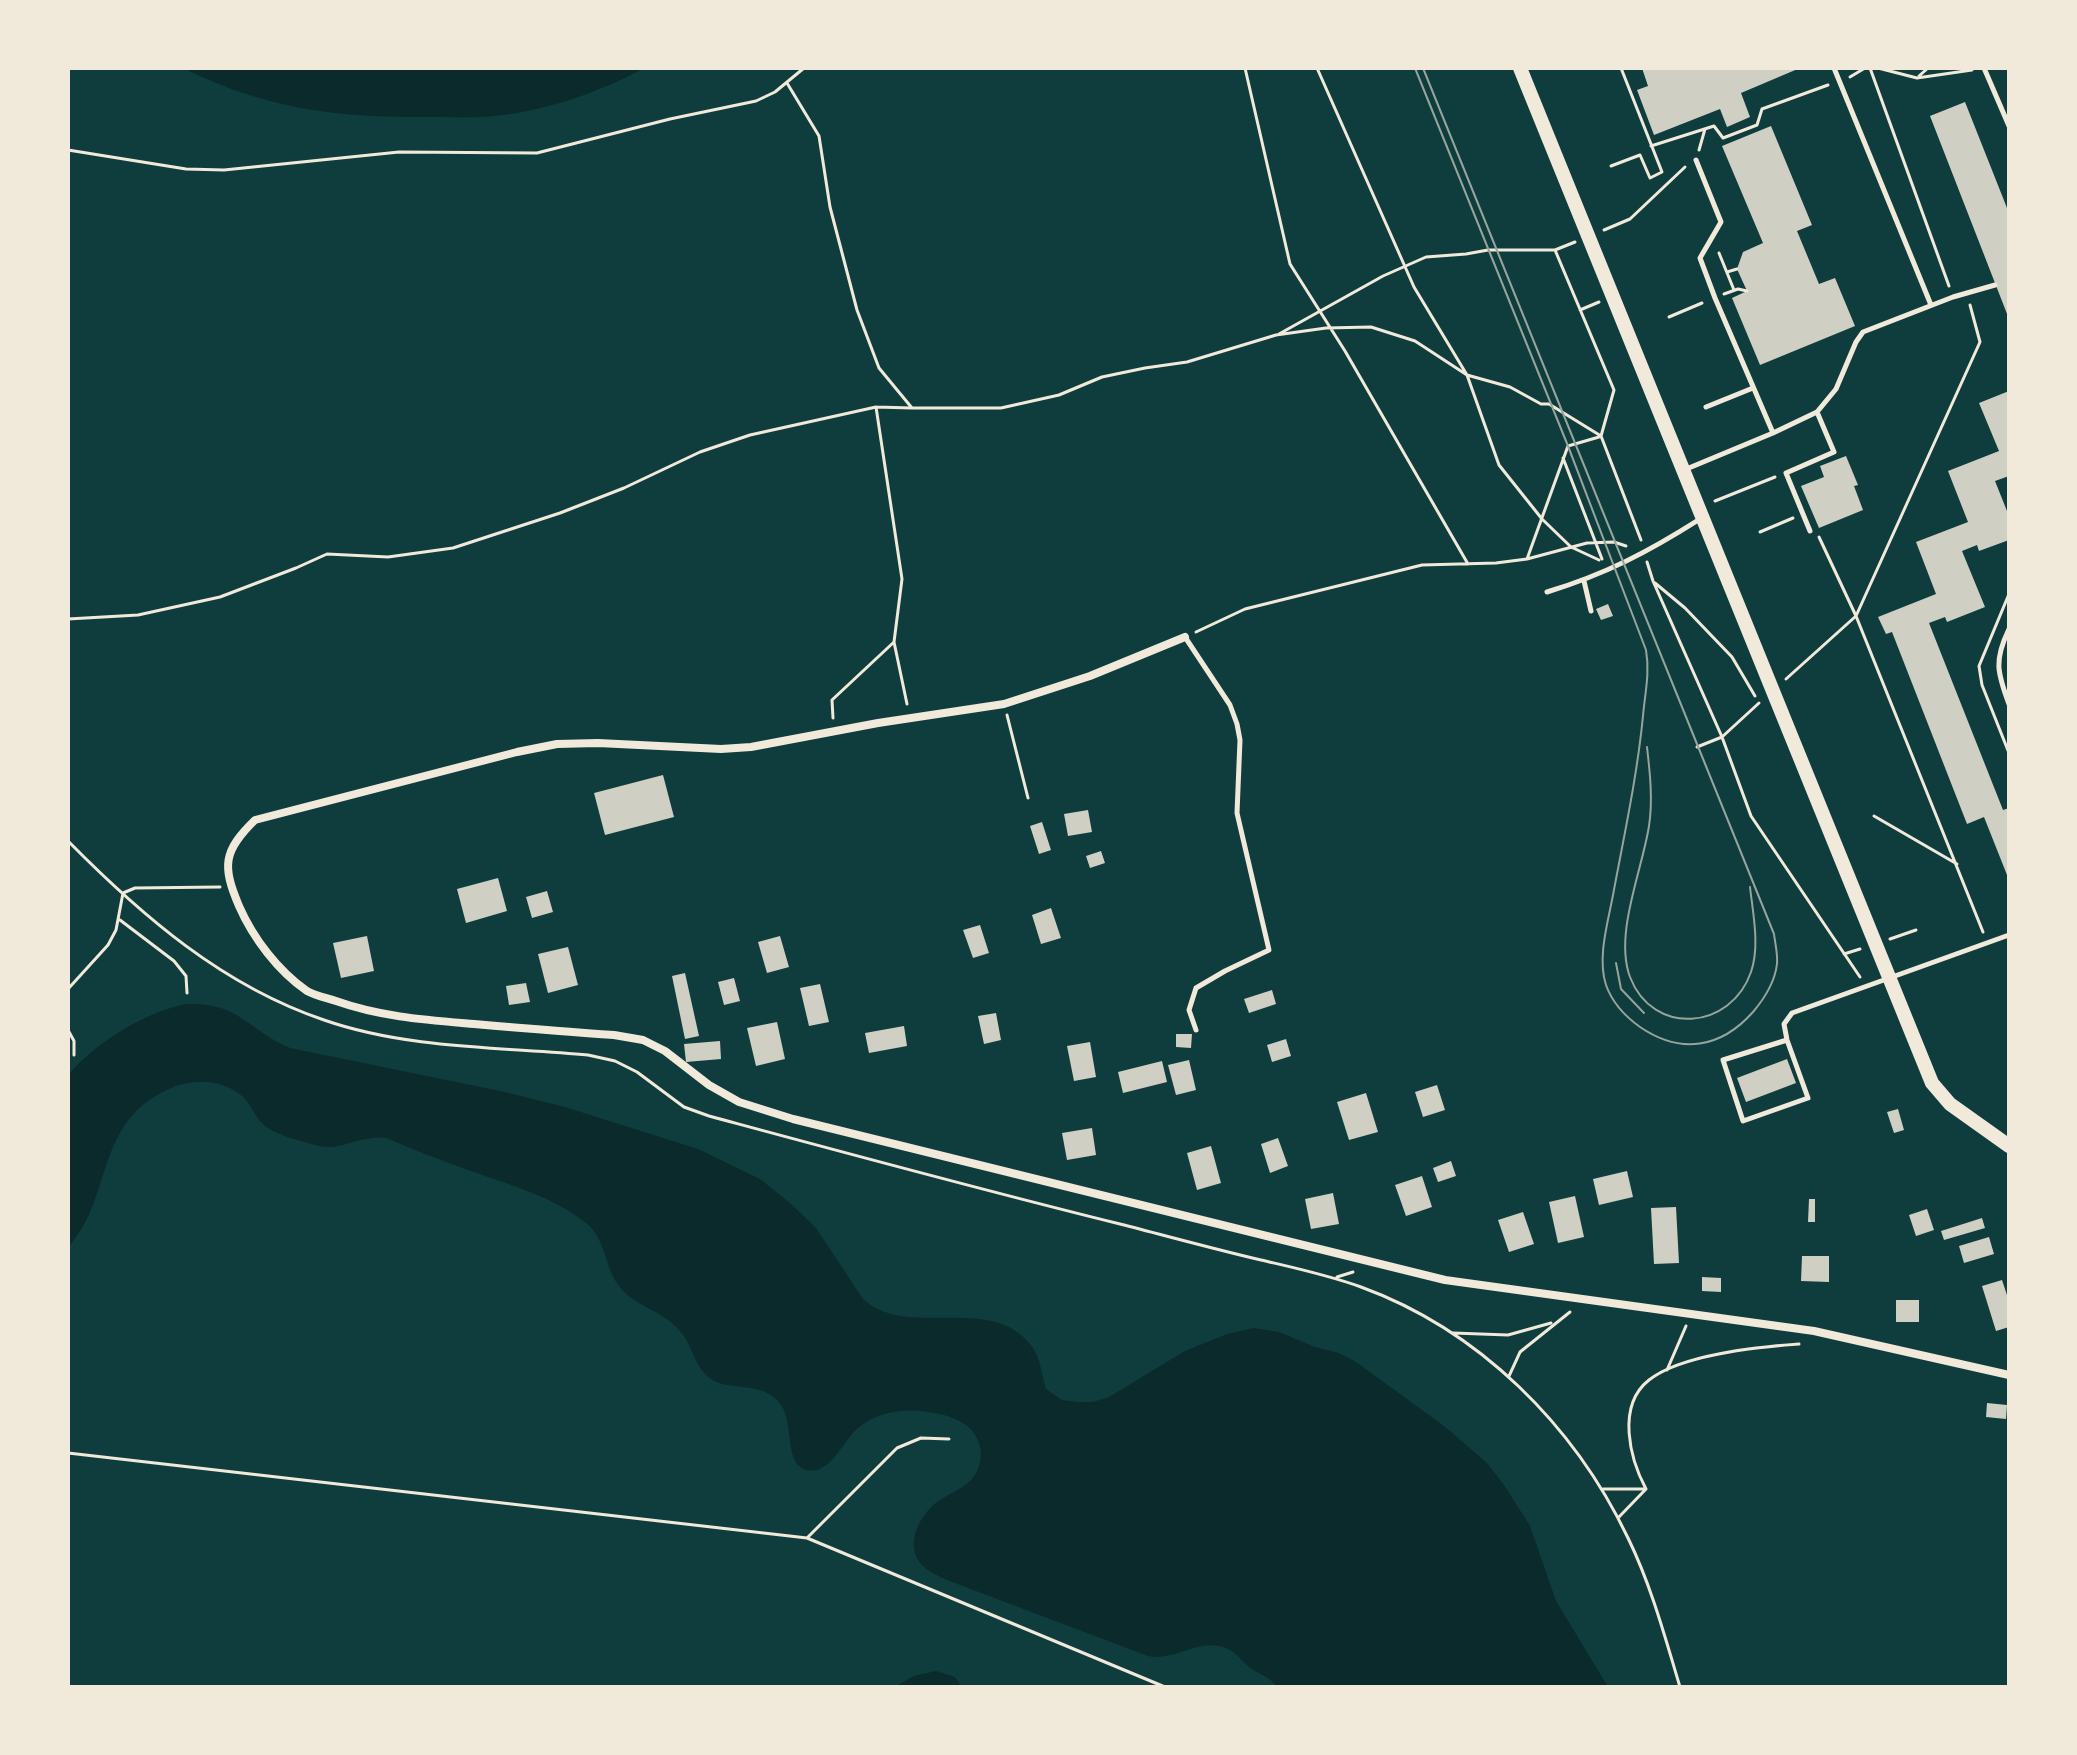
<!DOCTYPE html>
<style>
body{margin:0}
#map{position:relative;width:2077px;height:1755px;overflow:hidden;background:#0f3d3e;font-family:Arial,sans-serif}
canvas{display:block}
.frame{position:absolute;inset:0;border:70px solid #f1e9da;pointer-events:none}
</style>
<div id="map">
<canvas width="2077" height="1755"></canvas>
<div class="frame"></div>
</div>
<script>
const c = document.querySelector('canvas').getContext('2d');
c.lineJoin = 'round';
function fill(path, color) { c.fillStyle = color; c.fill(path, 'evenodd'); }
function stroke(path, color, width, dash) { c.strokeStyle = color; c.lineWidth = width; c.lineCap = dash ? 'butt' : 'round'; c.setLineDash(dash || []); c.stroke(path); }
fill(new Path2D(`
 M183,68H645C595,94 538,114 482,117C461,118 441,117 420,117C331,117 264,108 183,68Z
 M186,1004C240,1002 246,1029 290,1048L505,1092L565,1107L698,1149L760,1179L790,1203L816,1228L863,1299C908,1340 988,1293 1030,1344C1041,1357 1041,1374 1046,1389L1062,1400L1077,1402H1093L1109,1397L1185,1351L1227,1334L1253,1328L1279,1332L1315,1347L1339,1353L1356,1362L1444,1426L1487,1463L1504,1485L1530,1526L1556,1601L1608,1687H1277C1270,1677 1261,1675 1252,1669C1243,1663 1237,1653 1228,1649C1200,1636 1176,1662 1148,1656L947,1580C939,1576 928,1572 922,1565C904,1545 919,1516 937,1502C948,1494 963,1489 972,1479C986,1462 983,1438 966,1425C952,1415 937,1413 920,1411C898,1409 875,1414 858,1428C843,1440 829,1479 804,1469C783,1461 796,1418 777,1400C756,1379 723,1394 705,1374C693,1361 691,1341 677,1328C661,1310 634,1306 619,1286C604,1266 606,1239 586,1223C552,1196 510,1185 471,1171C442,1161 414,1150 386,1138C360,1134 340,1153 315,1145C299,1140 276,1136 263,1124C254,1116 251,1103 241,1095C201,1064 143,1092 121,1131C99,1169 99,1214 68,1247V1075C97,1042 143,1013 186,1004Z
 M936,1671L955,1677L962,1687H894L914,1676Z`), '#0a2a2b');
fill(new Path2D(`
 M1642,68H1800L1741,93L1750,117L1727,127L1720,109L1654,135L1637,90L1648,86Z
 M1965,102L2009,213V319L1930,116Z
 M1771,126L1812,225L1797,231L1819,284L1835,278L1855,326L1760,365L1732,298L1747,291L1737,269L1743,252L1763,243L1722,146Z
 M2009,391V476L1995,481L2009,516V540L1979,551L1977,545L1962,551L1985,607L1947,622L1945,617L1929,623L2003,810L2009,808V880L1984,817L1967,824L1892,632L1886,634L1878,617L1936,594L1916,542L1968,522L1948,471L1999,451L1979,403Z
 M1846,456L1858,485L1854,486L1863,510L1819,528L1801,486L1824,477L1820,466Z
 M1608,604L1613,616L1601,620L1596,609Z
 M663,775L674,817L605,835L594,793Z
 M1088,810L1092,832L1068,836L1064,814Z
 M1042,822L1051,850L1039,854L1030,826Z
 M1101,851L1105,863L1090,868L1086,856Z
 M498,878L507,911L466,923L457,889Z
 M547,891L553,912L532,918L526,897Z
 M1051,908L1061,938L1041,944L1032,915Z
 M980,925L989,953L973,958L963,930Z
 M367,936L374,971L341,978L333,943Z
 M780,936L789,967L767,973L758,942Z
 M568,947L578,985L548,993L538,954Z
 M685,973L699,1036L685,1039L672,976Z
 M734,978L740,1001L724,1005L718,982Z
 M526,983L530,1002L509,1005L506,986Z
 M820,984L829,1022L809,1026L800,988Z
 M1272,990L1276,1004L1249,1013L1244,999Z
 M996,1013L1001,1040L984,1044L978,1016Z
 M777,1022L785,1059L756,1066L747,1028Z
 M904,1026L907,1046L869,1053L865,1033Z
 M1176,1034H1192L1191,1048L1176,1047Z
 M1286,1039L1291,1056L1272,1062L1267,1045Z
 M720,1041L721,1059L686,1062L684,1044Z
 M1090,1042L1096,1077L1074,1081L1067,1046Z
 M1787,1059L1796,1083L1746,1102L1737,1078Z
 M1189,1060L1196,1090L1176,1095L1168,1065Z
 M1162,1061L1167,1082L1123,1093L1118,1072Z
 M1437,1085L1445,1110L1423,1117L1415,1092Z
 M1366,1093L1378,1132L1349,1140L1337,1102Z
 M1898,1109L1904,1130L1894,1133L1887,1112Z
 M1092,1128L1096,1155L1067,1160L1062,1133Z
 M1278,1138L1288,1166L1270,1173L1261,1144Z
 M1211,1146L1221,1183L1197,1190L1187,1153Z
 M1451,1161L1456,1176L1438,1182L1433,1168Z
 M1627,1171L1633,1197L1599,1205L1593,1179Z
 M1422,1176L1432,1207L1406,1216L1395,1185Z
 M1333,1193L1339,1224L1311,1229L1305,1199Z
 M1575,1196L1584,1237L1558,1243L1549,1202Z
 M1809,1199H1815V1222H1808Z
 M1676,1207L1679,1263L1654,1264L1651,1208Z
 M1927,1209L1934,1230L1916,1236L1909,1215Z
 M1523,1212L1534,1244L1509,1252L1498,1220Z
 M1982,1218L1985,1228L1944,1240L1941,1231Z
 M1989,1237L1994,1254L1964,1263L1959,1246Z
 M1802,1256H1829V1282L1801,1281Z
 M1702,1277L1721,1278V1292L1702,1291Z
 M2002,1280L2009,1301V1327L1996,1331L1982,1286Z
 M1896,1300H1919V1322H1896Z
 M1987,1403L2007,1405L2006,1419L1986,1417Z`), '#cfcfc3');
stroke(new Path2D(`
 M1245,68L1290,264L1345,351L1468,564
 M1317,68L1414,287L1467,375L1510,387L1541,404H1549L1601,436
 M1870,68L1949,286
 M1878,68L1917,78L1972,70
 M1919,76L1928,68
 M1850,77L1865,68
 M787,83L819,136L830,207L857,310L879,368L912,408H1001L1059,395L1102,377L1145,368L1187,362L1276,335L1326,328L1371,327L1415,341L1467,375L1499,465L1542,519L1571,547L1599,560
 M1651,146L1714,126L1723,138L1757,125L1762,109L1828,85
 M68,150L186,169L224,170L399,152L537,153L670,119L756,101L775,92L804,68
 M1699,150L1705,129
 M1611,166L1640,155L1650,178L1662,172L1621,68
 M1604,230L1630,219L1685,167
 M1555,250L1614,390L1601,436L1641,540
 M1719,253L1734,290
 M1727,272L1737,269
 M1724,294L1738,289L1747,291
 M1580,310L1599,302
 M1669,317L1702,303
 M1279,334L1383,276L1426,257L1466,254L1488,250H1555L1575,242
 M1563,458L1602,559
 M1715,501L1775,477
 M1760,532L1793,518
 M1819,537L1856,616L1983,932
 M1527,559L1568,446L1599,437
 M1647,562L1653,581L1722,737L1751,816L1860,977
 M1655,583L1685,608L1732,657L1755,696
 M2009,594L1979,666L1982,685L2009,753
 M68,619L138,615L220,597L296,568L327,554L388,557L453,548L560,513L624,488L700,452L750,435L876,407L912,408
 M1196,632L1245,609L1422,565L1496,563L1527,559L1587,543L1614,542L1626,546
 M894,642L907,704
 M1786,679L1856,616L1980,342L1970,305
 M1007,715L1028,798
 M833,718L832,700L894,642L902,579L876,407
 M1697,747L1722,737L1759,703
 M1874,816L1957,864
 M68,841C142,916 223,986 324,1020C407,1049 501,1047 588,1055L615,1061L637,1072L684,1107L709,1116C846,1153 982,1190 1120,1224C1167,1236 1214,1249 1261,1260C1295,1268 1328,1275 1361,1287C1479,1330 1574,1425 1628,1538C1651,1585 1665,1637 1680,1687
 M120,920L174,961L186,976L187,993
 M1890,939L1916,930
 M1844,954L1860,949
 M68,989L108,945L116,930L123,893L135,888L220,887
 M68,1030L74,1041V1055
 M1337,1277L1353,1272
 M1453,1333L1508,1335L1551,1323
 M1667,1370L1686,1326
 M1509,1376L1520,1352L1570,1312
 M68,1453L807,1538L897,1448L921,1438L949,1439
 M1603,1489H1646C1630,1459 1616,1406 1649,1380C1682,1354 1758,1347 1799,1344
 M1618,1518L1646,1489
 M807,1538L1165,1687`), '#f1e9da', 3);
stroke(new Path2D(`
 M1834,68L1931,305
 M1984,68L2009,126
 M1696,160L1721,222L1700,258L1715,298L1773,433
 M1706,407L1753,388
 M1684,470L1773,433L1817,412L1836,389L1856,342L1863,332L1953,297L1995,285
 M1810,531L1786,473L1834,452L1817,412
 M1584,581L1591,611
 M1547,592C1606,574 1648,552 1700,519
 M2009,629C1994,660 1997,672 2009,704
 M1185,637L1230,705L1237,724L1240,740L1237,813L1269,950L1225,971L1196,988L1189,1010L1196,1030
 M1787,1040L1723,1060L1743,1121L1808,1098L1787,1040L1784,1024L1792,1013L2009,935`), '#f1e9da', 5);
stroke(new Path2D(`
 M1185,637L1090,676L1004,704L878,723L751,747L721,749L598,743L557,744L517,752L255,820C223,851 222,866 239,906C253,938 278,971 307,991C316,996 327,998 336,1001C381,1017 427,1020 474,1024C521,1028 568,1032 614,1035L643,1040L665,1051L709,1085L739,1102L793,1119L1445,1280L1814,1331L2009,1375`), '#f1e9da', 8);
stroke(new Path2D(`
 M1520,68L1932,1083L1950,1104L2009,1146`), '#f1e9da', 14);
stroke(new Path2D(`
 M1415,68L1568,446L1646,650C1650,673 1645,693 1643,716C1637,777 1624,836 1613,895C1608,922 1597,958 1606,985C1612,1002 1626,1017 1640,1027C1681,1055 1721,1048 1753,1012C1764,999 1775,981 1777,964C1778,954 1775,943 1774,934L1423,68
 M1647,747C1650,773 1653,800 1649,826C1642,871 1614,934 1630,977C1653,1037 1731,1030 1751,972C1760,946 1753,914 1750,887
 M1616,963L1621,989L1644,1013`), '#97a49c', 2);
</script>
